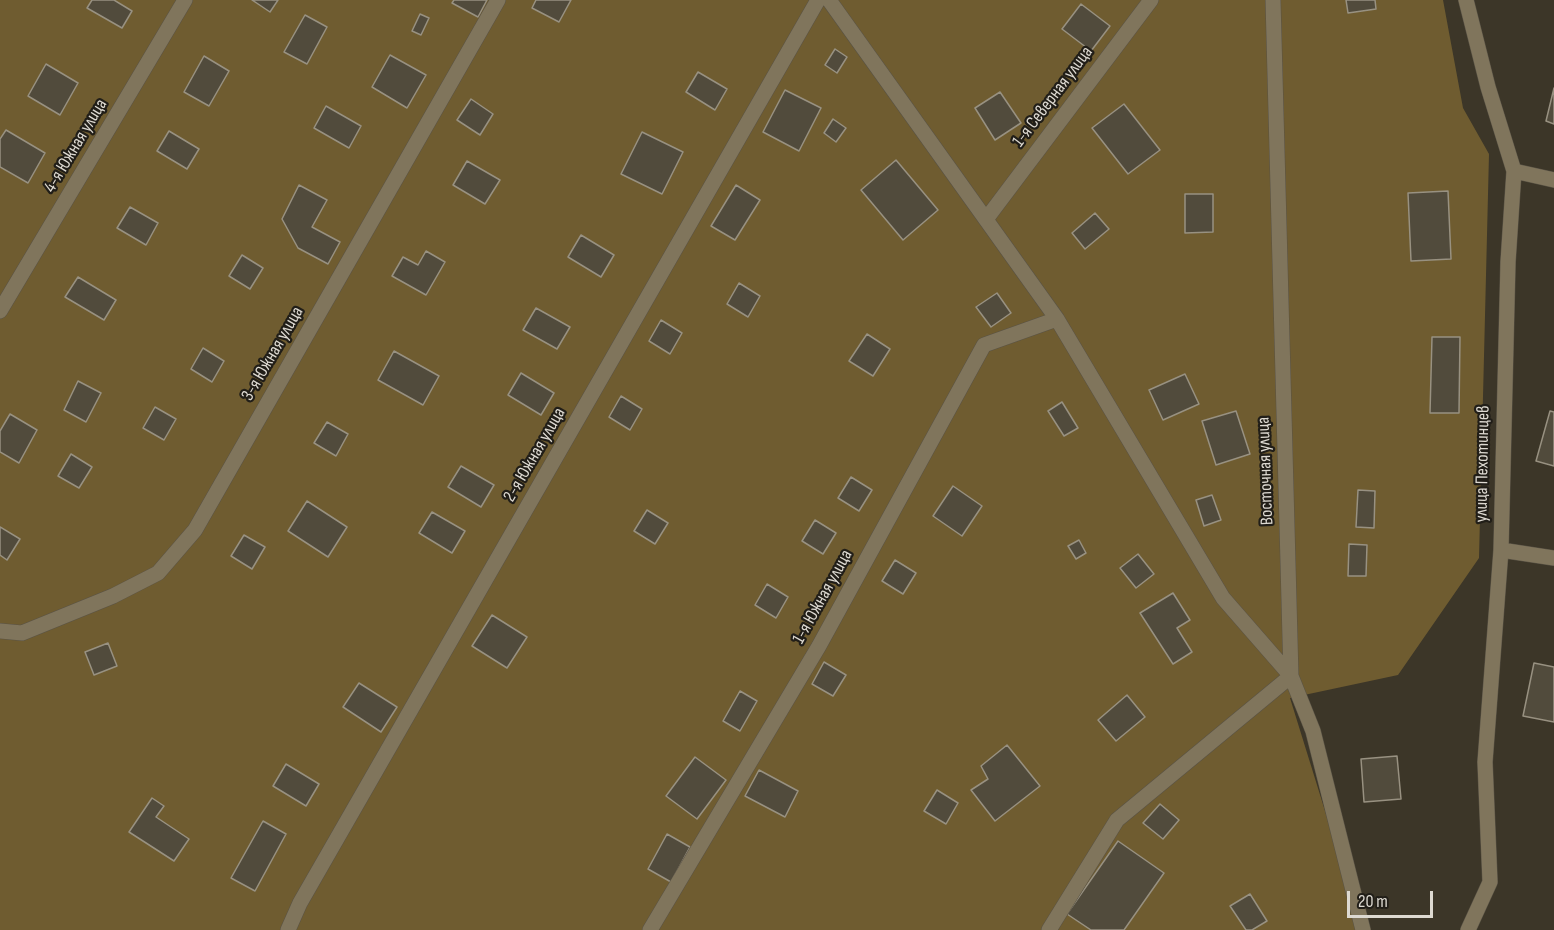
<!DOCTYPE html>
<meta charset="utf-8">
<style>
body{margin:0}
#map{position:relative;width:1554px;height:930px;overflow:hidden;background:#3c3628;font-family:"Sofia Sans Condensed",sans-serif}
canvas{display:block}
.scale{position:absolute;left:1347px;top:891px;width:86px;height:27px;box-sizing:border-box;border:3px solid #ddd9d1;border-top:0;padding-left:8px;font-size:18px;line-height:21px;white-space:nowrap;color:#ddd9d1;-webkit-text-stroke:4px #211e18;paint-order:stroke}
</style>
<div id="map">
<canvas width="1554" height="930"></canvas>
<div class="scale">20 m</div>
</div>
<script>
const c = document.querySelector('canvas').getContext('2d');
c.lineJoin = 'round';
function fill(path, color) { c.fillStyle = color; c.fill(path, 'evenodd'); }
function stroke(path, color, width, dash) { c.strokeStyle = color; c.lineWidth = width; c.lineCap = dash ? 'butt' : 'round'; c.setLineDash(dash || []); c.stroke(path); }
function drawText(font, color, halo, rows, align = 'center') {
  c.font = font + ' "Sofia Sans Condensed",sans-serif'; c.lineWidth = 4.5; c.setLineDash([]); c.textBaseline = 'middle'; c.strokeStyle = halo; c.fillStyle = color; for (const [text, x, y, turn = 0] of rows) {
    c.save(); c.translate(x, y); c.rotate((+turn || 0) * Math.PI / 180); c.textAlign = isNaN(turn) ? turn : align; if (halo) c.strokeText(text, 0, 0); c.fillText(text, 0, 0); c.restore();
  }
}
fill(new Path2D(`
 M0,0H1443L1463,108L1489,154L1479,558L1398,675L1290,698L1362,930H0Z`), '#6f5c30');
const building = new Path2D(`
 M92,0H114L132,11L122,28L87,8Z
 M252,0H278L270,12Z
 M454,0H487L478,17L452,3Z
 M536,0H571L559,22L532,8Z
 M1346,0H1375L1376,9L1348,13Z
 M1081,4L1110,26L1091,51L1062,29Z
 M420,14L429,18L421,35L412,31Z
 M305,15L327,27L307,64L284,52Z
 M835,49L847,57L837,73L825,65Z
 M390,55L426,75L407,108L372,87Z
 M204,56L229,71L209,106L184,92Z
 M46,64L78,83L60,115L28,96Z
 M698,72L727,89L715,110L686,92Z
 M1554,88V124L1546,121Z
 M785,90L821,108L799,151L763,132Z
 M1000,92L1021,123L995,140L975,108Z
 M471,99L493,114L480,135L457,120Z
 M1124,104L1160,150L1128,174L1092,128Z
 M326,106L361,126L349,148L314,128Z
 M833,119L846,128L836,142L824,133Z
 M6,130L45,153L28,183L0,167V139Z
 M169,131L199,149L187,169L157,151Z
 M642,132L683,152L662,194L621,174Z
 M896,160L938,210L903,240L861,190Z
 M467,161L500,180L485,204L453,185Z
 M299,185L327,200L312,227L340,242L328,264L298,248L282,219Z
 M736,185L760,200L735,240L711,226Z
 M1448,191L1451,259L1411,261L1408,193Z
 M1185,194H1213V232L1185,233Z
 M130,207L158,223L146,245L117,228Z
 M1095,213L1109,229L1085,249L1072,233Z
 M581,235L614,255L601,277L568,257Z
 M426,251L445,262L426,295L392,276L403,257L418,265Z
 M242,255L263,268L250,289L229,276Z
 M78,277L116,300L104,320L65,297Z
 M739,283L760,296L748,317L727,304Z
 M997,293L1011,313L991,327L976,307Z
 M536,308L570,327L557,349L523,330Z
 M661,320L682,333L670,354L649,341Z
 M867,334L890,349L873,376L849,361Z
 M1432,337H1460L1459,413H1430Z
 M203,348L224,361L212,382L191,369Z
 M394,351L439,376L423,405L378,380Z
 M521,373L554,393L541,415L508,395Z
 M1185,374L1199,404L1163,420L1149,390Z
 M78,381L101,393L86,422L64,410Z
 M621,396L642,409L630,430L609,417Z
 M1062,402L1078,428L1064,436L1048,411Z
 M155,407L176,419L164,440L143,428Z
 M1236,411L1250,454L1216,465L1202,421Z
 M1550,411L1554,412V466L1536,461Z
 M10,414L37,430L19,463L0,452V431Z
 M327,422L348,434L336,456L314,443Z
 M71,454L92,467L79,488L58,476Z
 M461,466L494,485L481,507L448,487Z
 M851,477L872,490L859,511L838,498Z
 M953,486L982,506L962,536L933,516Z
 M1358,490L1375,491L1374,528L1356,527Z
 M1212,495L1221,520L1204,526L1196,500Z
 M307,501L347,527L328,557L288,531Z
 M647,510L668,523L655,544L634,531Z
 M432,512L465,531L452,553L419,533Z
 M815,520L836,533L823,554L802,541Z
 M0,527L20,539L7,560L0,555Z
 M244,535L265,547L252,569L231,556Z
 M1079,540L1086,553L1076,559L1068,546Z
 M1349,544L1367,545L1366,576H1348Z
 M1138,554L1154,574L1136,588L1120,568Z
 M895,560L916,573L903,594L882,581Z
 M767,584L788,597L776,618L755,605Z
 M1173,593L1190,620L1177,628L1192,652L1173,664L1140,613Z
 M492,615L527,637L507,668L472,646Z
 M108,643L117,666L94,675L85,652Z
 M824,662L846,675L833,696L812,684Z
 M1534,663L1554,667V722L1523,716Z
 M359,683L397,707L381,732L343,707Z
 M740,691L757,701L740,731L723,721Z
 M1127,695L1145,717L1116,741L1098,720Z
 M1007,745L1040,786L995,821L971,790L988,779L981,766Z
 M1397,756L1401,799L1364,802L1361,759Z
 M695,757L726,780L697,819L666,796Z
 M286,764L319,784L306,806L273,786Z
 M759,770L798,791L785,817L745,796Z
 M937,790L958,803L946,824L924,811Z
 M152,798L164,806L156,817L189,839L174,861L129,832Z
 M1160,804L1179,820L1163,839L1143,823Z
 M263,821L286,834L255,891L231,878Z
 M667,834L690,847L671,882L648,869Z
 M1118,841L1164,873L1124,930H1091L1067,914Z
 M1250,894L1267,921L1252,930H1246L1230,906Z`);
fill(building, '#514b3c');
stroke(building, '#989181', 1.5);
const minor = new Path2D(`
 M829,0L1057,319L1223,598L1291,676L1117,820L1049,930
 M1273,0L1291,676L1313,731L1363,930
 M1466,0L1488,87L1514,171L1508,262L1501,550L1485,762L1490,882L1468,930
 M1514,171L1554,180
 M987,218L1151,0
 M0,311L185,0
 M1501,550L1554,558
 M0,631L22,633L113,596L158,573L195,530L498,0
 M288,930L300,903L818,0
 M650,930L819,646L984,345L1057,319`);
stroke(minor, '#595346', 16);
stroke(minor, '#80755c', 15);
drawText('18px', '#ddd9d1', '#211e18', [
 ["1-я Северная улица",1053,97,-53],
 ["4-я Южная улица",76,146,-59],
 ["3-я Южная улица",273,354,-60],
 ["2-я Южная улица",535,455,-60],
 ["улица Пехотинцев",1483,464,-89],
 ["Восточная улица",1266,471,-92],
 ["1-я Южная улица",823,597,-61]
]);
</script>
